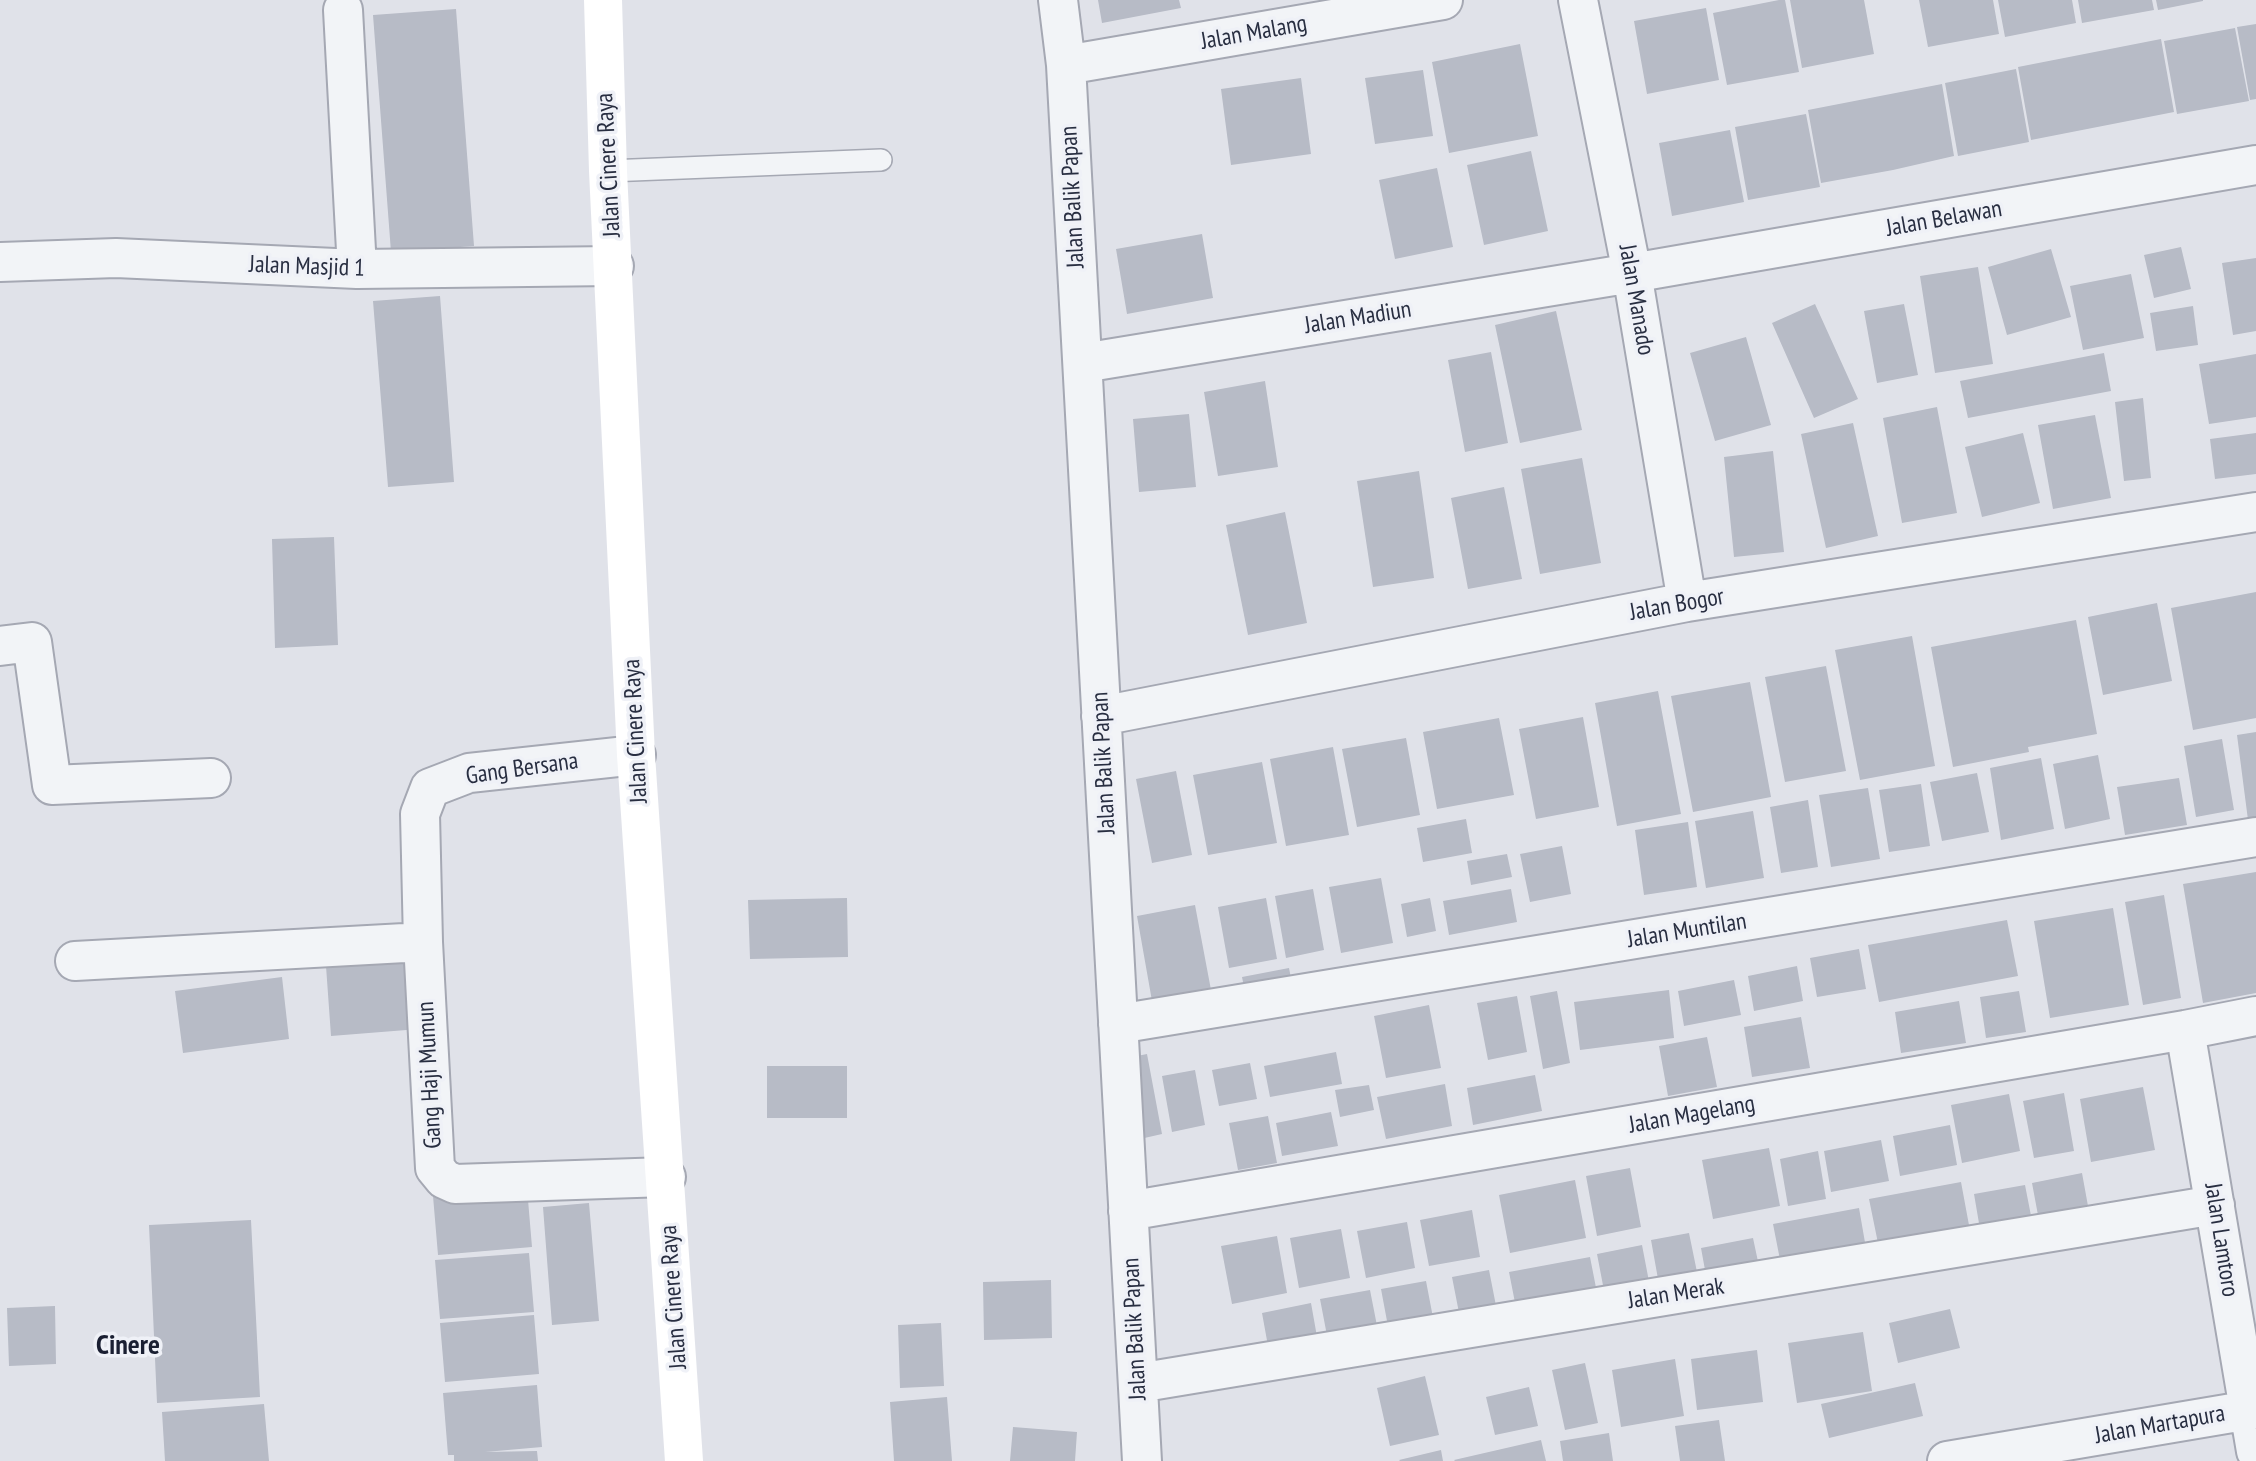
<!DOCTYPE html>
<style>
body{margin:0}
canvas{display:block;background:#e0e2e9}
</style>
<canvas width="2256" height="1461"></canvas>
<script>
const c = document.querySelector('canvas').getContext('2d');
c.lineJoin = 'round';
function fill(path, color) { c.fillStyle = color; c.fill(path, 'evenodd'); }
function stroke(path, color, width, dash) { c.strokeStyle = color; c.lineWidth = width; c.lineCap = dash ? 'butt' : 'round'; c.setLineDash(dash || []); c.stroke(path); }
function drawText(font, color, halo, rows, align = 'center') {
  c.font = font + ' "PT Sans Narrow",sans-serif'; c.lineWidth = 7; c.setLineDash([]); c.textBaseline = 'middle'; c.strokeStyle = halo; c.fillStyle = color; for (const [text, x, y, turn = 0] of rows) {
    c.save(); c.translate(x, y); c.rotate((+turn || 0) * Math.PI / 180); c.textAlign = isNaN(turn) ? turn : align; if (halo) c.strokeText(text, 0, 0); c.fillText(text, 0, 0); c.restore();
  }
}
fill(new Path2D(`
 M1098,0H1179L1181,8L1102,23Z
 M1779,0H1785L1799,72L1727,85L1713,13Z
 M1790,0H1864L1874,54L1802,68Z
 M1919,0H1993L1999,34L1928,47Z
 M1998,0H2072L2076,23L2005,37Z
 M2078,0H2152L2154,10L2082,23Z
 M2156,0H2203V1L2158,10Z
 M1706,8L1719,80L1647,94L1634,21Z
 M456,9L474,246L391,252L373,15Z
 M2256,24V99L2250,100L2237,27Z
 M2235,28L2249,101L2177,114L2164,41Z
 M2161,39L2174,112L2031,140L2018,67Z
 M1520,44L1538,136L1449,153L1432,62Z
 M2016,69L2029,142L1958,156L1945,83Z
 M1423,70L1433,136L1375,144L1365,78Z
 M1301,78L1311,154L1231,165L1221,89Z
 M1942,84L1954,156L1893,170L1821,183L1808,110Z
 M1806,114L1820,187L1748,200L1735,127Z
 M1730,130L1744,202L1672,216L1659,143Z
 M1531,151L1548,231L1484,245L1467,165Z
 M1437,168L1453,247L1395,259L1379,180Z
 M1202,234L1213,298L1127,314L1116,249Z
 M2181,247L2191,289L2154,298L2144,255Z
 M2051,249L2071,317L2007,335L1988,267Z
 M2256,258V331L2233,335L2222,263Z
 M1978,267L1993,364L1935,373L1920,276Z
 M2131,274L2144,338L2083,350L2070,286Z
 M440,296L454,482L388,487L373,301Z
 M1815,304L1858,399L1814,418L1772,323Z
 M1904,304L1918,375L1877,383L1864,311Z
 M2193,306L2198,345L2156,351L2150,313Z
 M1556,311L1582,430L1520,443L1495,325Z
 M1746,337L1771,425L1715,441L1690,353Z
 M1491,352L1508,443L1465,452L1448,360Z
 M2104,353L2111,391L1968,418L1960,381Z
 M2256,354V417L2209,424L2199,364Z
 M1265,381L1278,467L1218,476L1204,392Z
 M2143,398L2151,478L2124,481L2115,402Z
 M1937,407L1957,513L1902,523L1883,418Z
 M1189,414L1196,487L1139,492L1133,419Z
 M2095,415L2111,498L2053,509L2038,425Z
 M1853,423L1878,536L1826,548L1801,434Z
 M2023,433L2040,503L1982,517L1965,447Z
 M2256,433V474L2215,479L2210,439Z
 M1773,451L1784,552L1734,557L1724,457Z
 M1582,458L1601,563L1540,574L1521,469Z
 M1419,471L1434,578L1373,587L1357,481Z
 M1504,487L1522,579L1468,589L1451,498Z
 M1285,512L1307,623L1248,635L1226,525Z
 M334,537L338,645L275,648L272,539Z
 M2256,592V718L2193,730L2171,608Z
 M2157,603L2172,681L2103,695L2088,617Z
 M2076,620L2097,734L2028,747L2029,752L1953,767L1931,647Z
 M1912,636L1935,766L1860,780L1835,650Z
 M1826,666L1846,771L1785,782L1765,677Z
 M1750,682L1771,797L1693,812L1671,696Z
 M1658,691L1681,814L1617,826L1595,703Z
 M1583,717L1599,807L1536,819L1519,729Z
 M1499,718L1514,795L1437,809L1423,732Z
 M2256,732V819L2248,820L2237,735Z
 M1406,738L1420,815L1357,827L1342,749Z
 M2222,739L2234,810L2196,817L2184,746Z
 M1333,747L1349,835L1286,846L1270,759Z
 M2098,755L2110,819L2065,829L2053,764Z
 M2041,758L2054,829L2001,840L1990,768Z
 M1262,762L1277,843L1208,855L1193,775Z
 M1176,771L1192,855L1152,863L1136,779Z
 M1977,773L1989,832L1942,841L1930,782Z
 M2179,778L2187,825L2125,835L2117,787Z
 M1921,784L1930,846L1889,852L1879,790Z
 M1868,788L1880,859L1831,867L1819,795Z
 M1808,800L1818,867L1781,873L1770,807Z
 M1753,811L1764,878L1706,888L1695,821Z
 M1466,819L1472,853L1423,862L1417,828Z
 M1688,822L1697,887L1644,895L1635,830Z
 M1562,846L1571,894L1530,902L1520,854Z
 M1507,854L1512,877L1471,885L1467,861Z
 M2256,872V993L2203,1003L2183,884Z
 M1381,878L1393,943L1341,953L1329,887Z
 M1313,889L1324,950L1286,958L1275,896Z
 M1511,889L1517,922L1449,935L1443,901Z
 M2164,895L2181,998L2143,1005L2125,902Z
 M847,898L848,957L750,959L748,900Z
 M1266,898L1277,959L1229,968L1218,907Z
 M1430,898L1436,931L1407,937L1401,904Z
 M1195,905L1211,990L1152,1001L1137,916Z
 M2113,908L2129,1005L2050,1018L2034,921Z
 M2007,920L2018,976L1879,1002L1868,945Z
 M1859,949L1866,989L1817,997L1810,958Z
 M414,958L419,1029L331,1036L326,966Z
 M1797,966L1803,1001L1754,1011L1748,976Z
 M1289,968L1293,988L1246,997L1242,977Z
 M282,977L289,1039L183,1053L175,991Z
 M1734,980L1741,1015L1684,1026L1678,991Z
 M1669,990L1674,1038L1580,1050L1574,1002Z
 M1557,991L1570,1063L1543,1069L1530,996Z
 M2019,991L2026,1032L1986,1038L1980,997Z
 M1517,996L1527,1052L1488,1060L1477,1003Z
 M1959,1001L1966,1043L1901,1053L1895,1012Z
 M1429,1005L1441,1068L1386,1078L1374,1016Z
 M1801,1017L1810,1068L1752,1077L1744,1027Z
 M1707,1037L1717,1087L1668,1096L1659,1046Z
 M1336,1052L1342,1084L1270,1097L1264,1066Z
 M1147,1054L1162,1134L1140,1139L1127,1058Z
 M1250,1063L1257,1099L1219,1106L1212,1070Z
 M767,1066H847V1118H767Z
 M1195,1070L1205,1125L1172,1132L1162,1076Z
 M1535,1075L1542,1111L1473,1125L1467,1088Z
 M1445,1084L1452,1126L1386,1139L1377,1097Z
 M1369,1085L1374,1110L1340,1117L1335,1090Z
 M2143,1087L2155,1150L2091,1162L2080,1099Z
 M2064,1093L2074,1151L2034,1158L2023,1101Z
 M2009,1094L2020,1151L1962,1163L1951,1105Z
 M1331,1112L1338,1146L1282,1156L1276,1123Z
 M1268,1116L1277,1163L1238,1170L1229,1123Z
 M1950,1125L1957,1165L1900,1176L1893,1136Z
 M1881,1140L1889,1181L1831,1192L1824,1151Z
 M1769,1148L1780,1206L1713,1219L1702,1160Z
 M1818,1151L1826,1199L1788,1206L1780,1159Z
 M1630,1168L1641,1227L1597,1236L1586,1176Z
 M2082,1173L2090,1217L2040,1226L2032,1183Z
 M1575,1180L1586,1238L1510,1253L1499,1195Z
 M1961,1182L1971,1236L1880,1253L1869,1199Z
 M2025,1185L2033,1226L1981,1235L1974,1194Z
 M527,1188L532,1247L438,1255L433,1196Z
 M589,1203L599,1321L552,1325L543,1207Z
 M1859,1208L1867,1254L1782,1270L1773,1224Z
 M1472,1210L1480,1257L1429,1266L1420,1220Z
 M251,1220L260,1397L157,1403L149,1225Z
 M1407,1222L1415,1268L1366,1278L1357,1231Z
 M1341,1229L1350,1278L1299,1288L1290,1238Z
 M1689,1233L1697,1272L1658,1279L1651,1240Z
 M1277,1236L1287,1293L1232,1304L1221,1246Z
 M1753,1238L1760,1271L1707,1281L1701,1248Z
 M1642,1245L1651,1292L1606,1301L1597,1254Z
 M529,1253L534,1312L440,1319L435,1260Z
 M1590,1257L1599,1303L1518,1318L1509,1272Z
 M1489,1270L1498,1316L1461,1323L1452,1277Z
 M1051,1280L1052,1338L984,1340L983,1282Z
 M1426,1281L1435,1328L1390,1337L1381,1289Z
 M1370,1290L1379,1336L1329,1346L1320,1299Z
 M1311,1303L1319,1348L1270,1357L1262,1313Z
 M55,1306L56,1364L9,1366L7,1308Z
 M1950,1309L1960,1348L1898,1363L1889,1323Z
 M534,1315L539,1374L445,1382L440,1323Z
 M941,1323L944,1386L900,1388L898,1325Z
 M1863,1332L1872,1391L1797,1403L1788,1343Z
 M1757,1350L1763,1402L1697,1410L1691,1359Z
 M1675,1359L1684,1416L1621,1427L1612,1370Z
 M1585,1363L1598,1423L1565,1430L1552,1370Z
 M1425,1376L1439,1435L1390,1446L1377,1388Z
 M1915,1383L1923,1416L1829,1438L1821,1404Z
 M537,1385L542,1447L485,1452L537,1451L538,1461H454V1455H448L443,1393Z
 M1529,1387L1538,1426L1495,1435L1486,1397Z
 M947,1397L952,1461H894L890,1402Z
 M264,1404L269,1461H165L162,1412Z
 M1719,1420L1725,1461H1680L1675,1426Z
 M1013,1427L1077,1432L1075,1461H1010Z
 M1609,1433L1613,1461H1563L1560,1441Z
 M1541,1440L1546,1461H1455L1454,1460Z
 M1441,1450L1443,1461H1400L1399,1460Z`), '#b7bbc6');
const lane = new Path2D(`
 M608,171L881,160`);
const street = new Path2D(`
 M1058,0L1066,65L1142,1461
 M1578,0L1632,273L1687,602
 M343,10L357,269
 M1066,65L1443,0
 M0,262L116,258L357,269L614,266
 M1083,363L1632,273L2256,165
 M0,646L32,642L52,785L211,778
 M1101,716L1687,602L2256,512
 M636,755L469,773L430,788L420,814L423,942L435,1168L444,1179L455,1184L666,1177
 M75,961L423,942
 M1118,1024L2256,837
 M2185,1030L2256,1451
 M1128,1211L2185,1030L2256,1016
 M1138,1383L2215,1205
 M1947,1461L2256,1409`);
stroke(lane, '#a5a8b3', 24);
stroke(street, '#a5a8b3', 42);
stroke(lane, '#f2f4f7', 21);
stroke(street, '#f2f4f7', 38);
stroke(new Path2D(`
 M603,0L608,171L636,755L684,1461`), '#fff', 38);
drawText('24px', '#282e41', '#eff1f7', [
 ["Jalan Malang",1254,33,-10],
 ["Jalan Cinere Raya",609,165,-93],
 ["Jalan Balik Papan",1073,197,-93],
 ["Jalan Belawan",1944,219,-10],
 ["Jalan Masjid 1",307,267,2],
 ["Jalan Manado",1636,300,80],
 ["Jalan Madiun",1358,318,-9],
 ["Jalan Bogor",1677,605,-10],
 ["Jalan Cinere Raya",636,731,-93],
 ["Jalan Balik Papan",1104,763,-93],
 ["Gang Bersana",522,769,-8],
 ["Jalan Muntilan",1687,931,-9],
 ["Gang Haji Mumun",430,1075,-93],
 ["Jalan Magelang",1692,1115,-10],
 ["Jalan Lamtoro",2221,1240,81],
 ["Jalan Merak",1676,1294,-9],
 ["Jalan Cinere Raya",674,1297,-94],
 ["Jalan Balik Papan",1135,1329,-93],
 ["Jalan Martapura",2160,1425,-10]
]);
drawText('bold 28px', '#1a1f32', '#eff1f7', [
 ["Cinere",128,1346]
]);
</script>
